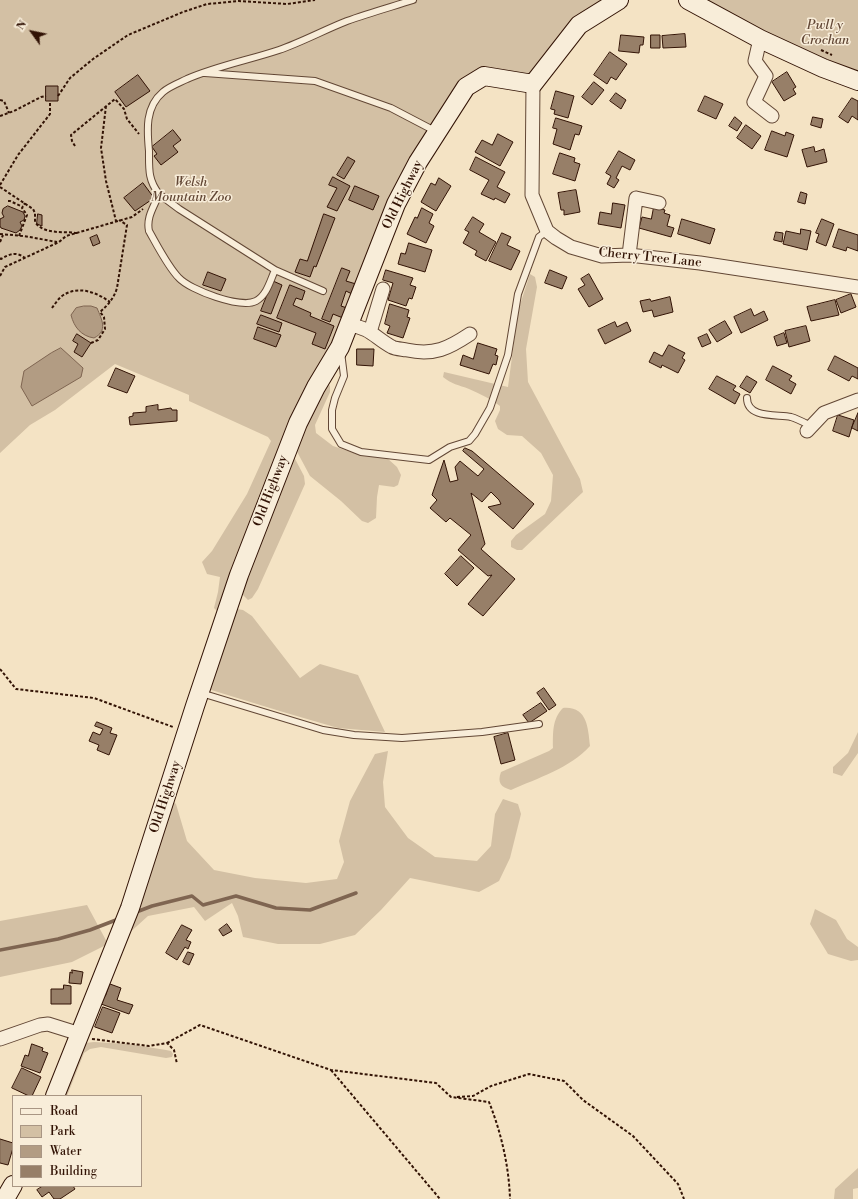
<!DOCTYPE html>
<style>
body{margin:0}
#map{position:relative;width:858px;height:1199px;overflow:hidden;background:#f4e3c4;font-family:"Libre Bodoni",serif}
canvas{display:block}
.legend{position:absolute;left:12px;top:1095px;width:130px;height:92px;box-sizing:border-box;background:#f8edd9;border:1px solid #a99684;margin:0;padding:5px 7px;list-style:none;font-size:12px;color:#321305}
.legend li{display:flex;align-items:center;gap:8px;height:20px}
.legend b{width:20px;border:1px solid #a99684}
.north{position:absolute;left:12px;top:12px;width:40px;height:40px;-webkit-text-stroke:3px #f8edd9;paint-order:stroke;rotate:303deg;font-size:11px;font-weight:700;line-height:16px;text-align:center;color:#321305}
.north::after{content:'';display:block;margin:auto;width:14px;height:18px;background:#321305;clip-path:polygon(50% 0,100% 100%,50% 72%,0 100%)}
</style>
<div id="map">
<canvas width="858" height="1199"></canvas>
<ul class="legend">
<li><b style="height:5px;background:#f8edd9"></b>Road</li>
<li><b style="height:11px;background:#d3c0a4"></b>Park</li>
<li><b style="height:11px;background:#b29c83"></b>Water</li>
<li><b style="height:11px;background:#977f68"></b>Building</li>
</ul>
<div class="north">N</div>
</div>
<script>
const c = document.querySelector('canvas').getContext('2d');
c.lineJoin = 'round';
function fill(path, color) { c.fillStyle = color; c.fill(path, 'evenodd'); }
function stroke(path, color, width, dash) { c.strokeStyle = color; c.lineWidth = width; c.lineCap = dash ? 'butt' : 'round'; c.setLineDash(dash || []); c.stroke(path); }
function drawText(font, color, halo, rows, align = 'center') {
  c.font = font + ' "Libre Bodoni",serif'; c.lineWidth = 3; c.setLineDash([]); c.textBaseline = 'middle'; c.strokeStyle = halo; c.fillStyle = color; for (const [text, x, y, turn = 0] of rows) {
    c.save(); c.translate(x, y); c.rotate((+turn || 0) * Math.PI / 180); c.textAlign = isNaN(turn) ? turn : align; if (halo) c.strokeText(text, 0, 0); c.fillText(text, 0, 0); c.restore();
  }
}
fill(new Path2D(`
 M0,0H619L579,25L533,84L484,76L423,145L218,612L214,608L218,592L220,577L207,574L202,562L212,551L247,494L271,441L268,437L189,401V395L115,364L55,410L30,425L0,453Z
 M688,0H858V81Z
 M530,274L535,277L537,287L526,349L528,382L580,479L583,492L522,550H517L511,547V541L516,535L545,514L551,501L553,475L541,453L522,436L507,435L498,429L495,421L500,410V406C491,399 480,394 469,389C459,385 451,384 443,377L444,372L508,387L518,311Z
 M326,381L330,386V392L315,425L316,433L333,446L363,456L387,458L397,467L401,475L398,485L394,487L379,485L377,497L376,518L368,523L362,521L341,501L310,476L294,446Z
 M293,455L304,476L305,484L258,589L252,598L248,600L240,592Z
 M237,609L243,610L252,616L300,678L320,664L358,675L385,732L338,728L283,712L208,689Z
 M563,708C587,706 588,727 590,746C570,768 538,778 511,790C501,787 497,783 501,772L549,751L553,748C553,733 552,719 563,708Z
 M858,732V753L842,776L833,773V767L848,753Z
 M388,751L383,782L385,807L408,838L435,857L477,861L491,846L495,814L503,799L518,804L521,814L510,858L499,881L479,892L410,878L381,910L355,935L320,944H278L243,937L238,916L232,903L205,921L194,907L148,916L127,935L173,801L176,804L187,841L214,870L255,878L306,883L337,879L344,862L339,841L350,801L375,754Z
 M87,905L108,944L72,962L0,977V921Z
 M815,909L836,920L847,939L858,947V960L851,961L828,954L810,924Z
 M94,1042L129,1044L166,1050L171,1051L173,1054L172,1057L166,1058L101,1047L90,1049L84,1053L67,1096H64L85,1043Z
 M858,1168V1188L853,1189V1199H834L835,1189Z`), '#d3c0a4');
const water = new Path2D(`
 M84,306H91L97,308C102,320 108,331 94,338C81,336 74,327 71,315L76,308Z
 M61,348L83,368L81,377L32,406L21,387L24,371L51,353Z`);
fill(water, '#b29c83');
stroke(water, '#7f6551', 1);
stroke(new Path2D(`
 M139,911L152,906L192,896L203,905L236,896L276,908L310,910L356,893
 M0,950L58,939L90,930L116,920`), '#7f6551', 3.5);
const building = new Path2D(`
 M685,34L686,47L663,48L662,36Z
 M621,35L644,37L643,45H640L639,53L619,51Z
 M651,35H660V48H651Z
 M610,52L627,64L616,80L611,77L607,84L594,75Z
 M787,72L796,87L793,89L796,94L784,101L772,82Z
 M138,75L150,91L126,107L115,92Z
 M594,82L604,90L592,105L582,97Z
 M46,86H58V101H46Z
 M556,91L574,96L568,118L554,114L555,110L551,109Z
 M616,93L626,100L621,109L610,101Z
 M705,96L723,104L716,119L698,111Z
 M852,98L858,101V120L852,116L848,123L839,117Z
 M735,117L742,123L737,131L729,126Z
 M813,117L823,119L821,128L811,125Z
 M556,118L582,126L579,135L575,134L570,150L553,144L557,129L553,128Z
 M746,125L761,136L752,149L737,138Z
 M173,130L181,140L173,146L178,152L161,165L154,156L157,154L152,147Z
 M772,131L785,136L786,132L794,135L787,157L765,150Z
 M498,134L513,142L500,166L475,152L482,140L492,145Z
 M814,147L815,152L824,149L827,162L807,167L802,150Z
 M619,151L635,160L630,170L622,166L616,178L619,180L614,188L607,184L611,176L606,173Z
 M560,153L575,158L574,162L580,164L575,181L553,174Z
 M348,157L355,161L344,179L337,175Z
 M476,157L505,172L497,187L510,194L505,203L495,198L494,200L481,194L489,180L470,170Z
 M333,177L350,186L337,211L327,207L337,188L329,185Z
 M439,178L451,186L436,211L421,202L431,183L435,185Z
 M143,183L154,198L135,211L124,198Z
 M355,186L379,196L373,210L349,200Z
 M576,190L580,212L564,215V210H561L558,193Z
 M801,192L807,194L805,204L798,202Z
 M613,203L625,205L621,228L598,224L600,212L611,214Z
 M8,206L23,212L25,216L24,220L20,222L22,226L20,230L16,233L1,228L0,226V219L4,217L2,213L3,209Z
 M654,207L665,210L664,213L670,215L667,226L674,228L671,237L639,228L642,217L651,219Z
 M422,208L433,214L429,223L434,226L426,243L407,234L415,217L417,218Z
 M38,214L42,215V226L37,224Z
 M324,214L335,218L316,267L314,266L310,277L295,272L300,259L307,261Z
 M473,217L484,224L479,232L496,242L486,261L475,255L477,251L463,243L469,232L465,230Z
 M682,219L715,229L710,244L678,234Z
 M822,219L834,224L826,246L816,242L819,234L816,233Z
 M801,229L811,231L807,250L783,244L786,231L800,234Z
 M839,229L858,235V251L847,247L846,251L833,247Z
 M776,232L783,233L782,242L774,240Z
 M502,233L511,237L507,245L520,251L511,270L489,261Z
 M97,235L100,243L93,246L90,238Z
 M409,243L432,250L425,272L398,264L401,253L405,254Z
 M342,268L350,271L346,281L356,284L352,294L346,291L341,306L347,308L343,318L333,314L330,322L322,319Z
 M386,270L413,278L410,285L416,287L412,299L409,298L406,306L388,300L393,283L383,280Z
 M550,270L567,277L562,289L545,283Z
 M208,272L226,279L221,291L203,285Z
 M589,274L603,299L589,307L578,289L585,285L581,279Z
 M273,281L282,285L271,314L261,311Z
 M290,285L305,291L302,300L296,298L293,305L311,313L310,316L334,326L325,349L312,344L316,333L277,318Z
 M851,294L856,307L841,313L836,300Z
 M670,297L673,312L654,317L652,310L643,312L640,301L650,299L651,301Z
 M835,300L839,315L811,321L807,307Z
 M390,304L409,310L407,317L410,318L403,338L387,333L390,326L385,324Z
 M751,309L754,316L764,311L768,320L741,333L734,317Z
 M261,315L282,323L279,332L257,324Z
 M725,321L732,333L717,342L709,330Z
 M615,322L617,327L627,322L631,331L605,344L598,330Z
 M806,326L810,341L789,347L785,331Z
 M258,327L281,335L276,347L254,339Z
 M784,333L787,343L777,346L774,337Z
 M77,334L91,343L82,357L74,352L78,344L73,341Z
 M707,334L711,343L702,347L698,338Z
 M478,343L497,349L495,355L498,356L496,365L493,364L489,374L460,365L463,355L473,359Z
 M669,345L685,353L682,358L685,360L678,373L662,365L661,368L649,362L654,352L662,356Z
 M357,349H374L373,366L357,365Z
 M835,356L858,368V379L852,376L849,381L828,370Z
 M773,366L792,376L789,380L796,384L791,394L766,380Z
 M116,368L135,376L127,393L108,386Z
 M717,376L736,386L733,390L740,394L735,404L709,389Z
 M747,376L757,382L750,393L740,387Z
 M158,405V410L171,408L172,410H177V421L130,425L129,417L133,416V413L146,412V407Z
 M858,413V431L852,428Z
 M838,415L854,420L849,437L833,431Z
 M465,448L472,451L534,504L513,529L488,507L501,504L499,500L491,492L482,502L471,493L485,544L481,549L515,579L483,616L468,604L492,575L488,576L458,550L471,535L450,518L446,522L430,508L437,500L432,495L444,460L450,482L458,480L455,467L460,461L478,476L484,469L463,451Z
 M461,556L474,568L457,586L445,574Z
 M544,688L556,705L549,710L537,693Z
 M541,703L547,711L529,723L523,715Z
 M97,722L112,728L110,733L117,735L109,755L97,750L99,745L89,741L93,732L100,735L103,729L95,726Z
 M508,733L515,760L501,764L494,737Z
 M227,924L232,931L223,936L219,930Z
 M182,925L192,930L186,940L191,942L188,949L185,947L177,960L166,953Z
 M188,952L194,954L189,965L183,962Z
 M72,970L83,972L81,984L69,983L70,972L72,973Z
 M110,984L121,988L117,1000L133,1005L129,1014L101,1004L104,996H105Z
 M64,985L71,986V1004H51V989H63Z
 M103,1007L120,1013L112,1033L95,1027Z
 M32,1044L43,1048L42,1051L48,1053L40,1073L21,1066L25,1055L28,1056Z
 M22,1068L41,1077L32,1096H29L12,1088Z
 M0,1139L13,1143V1148L8,1165L0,1163Z
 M43,1186H73L75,1189L60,1199H54L49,1192L42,1197L37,1190Z`);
fill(building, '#977f68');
stroke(building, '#321305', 1);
const lane = new Path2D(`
 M205,73L315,81L391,108L435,131
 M159,194L179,209L275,270L323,291
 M275,270C270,281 267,295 256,301C241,309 190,290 179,278C168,267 157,245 149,231C146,217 154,207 159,194C148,180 149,169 149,151C147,130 145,107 163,92C170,86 179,83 187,79C217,66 249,60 279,50C302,42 324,30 347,21C369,13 391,7 413,0
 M341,352L344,376L335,398L332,410V429L341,444L361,452L429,460L450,447L469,441L475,434L490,408L508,355L518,294L539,237L547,231
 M747,398C747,419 778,414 791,417C798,419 805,423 811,426
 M201,693L323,730L354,735L402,738L482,732L539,724`);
const street = new Path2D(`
 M760,39L755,61L766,76L754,102L772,116
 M533,84L532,195L547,231L556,238L571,247L602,256L629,255L700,263L858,287
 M629,255L636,198L659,203
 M349,325C371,328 374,337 392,347C396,349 402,349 407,350C434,356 449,348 470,334
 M370,332L383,289
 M807,431L824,413L858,400
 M0,1039L40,1025L48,1024L80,1034`);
const secondary = new Path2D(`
 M688,0L760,39L823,68L858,81
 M55,1096L130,908L195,706L239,575L298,423L316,387L340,347L396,204L418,162L466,87L484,76L533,84L579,25L619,0
 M5,1199L13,1185`);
stroke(lane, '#624735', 8);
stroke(street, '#624735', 15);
stroke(secondary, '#321305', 20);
stroke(new Path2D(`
 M821,50L832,55
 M58,96L70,78L93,59L128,35L183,12L207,4L239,1L287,4L315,0
 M0,100L4,101L9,113
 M106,106L101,148L106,181L116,221
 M0,116L14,111L41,97L46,96
 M75,146L72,141L71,135L115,99L124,109L127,119L139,134
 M0,185L18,155L50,114V101
 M0,187L33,209L35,213V222C44,235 63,231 77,233
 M8,201H10L23,207
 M0,234L24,236L57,242
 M19,236L27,215L22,208L25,203
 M0,242L3,235
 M0,258L1,259C10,254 16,251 25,258
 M0,276L5,267L59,242L66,236L132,217L143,209
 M52,308C55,304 58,299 62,296C78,285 96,292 110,302
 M91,343L98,340L105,329L104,317L100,312C108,305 114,298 117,288L127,225L119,220
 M0,669L16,689L94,698L173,727
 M92,1039L149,1046L167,1043L174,1050L177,1064
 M167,1043L200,1025L331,1070L436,1083L451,1097L489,1102C501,1132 509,1166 510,1199
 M331,1070L440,1199
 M457,1097L473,1096L491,1086L529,1074L564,1081L583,1100L633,1136L678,1184L684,1199`), '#321305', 2, [3, 2]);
stroke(lane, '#f8edd9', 6);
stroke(street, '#f8edd9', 13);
stroke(secondary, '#f8edd9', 18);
drawText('italic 13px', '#624735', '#f8edd9', [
 ["Pwll y",825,26],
 ["Crochan",825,41],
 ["Welsh",191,183],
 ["Mountain Zoo",191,198]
]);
drawText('13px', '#321305', '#f8edd9', [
 ["Old Highway",403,195,-64],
 ["Cherry Tree Lane",650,258,6],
 ["Old Highway",271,491,-69],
 ["Old Highway",166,797,-72]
]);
</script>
